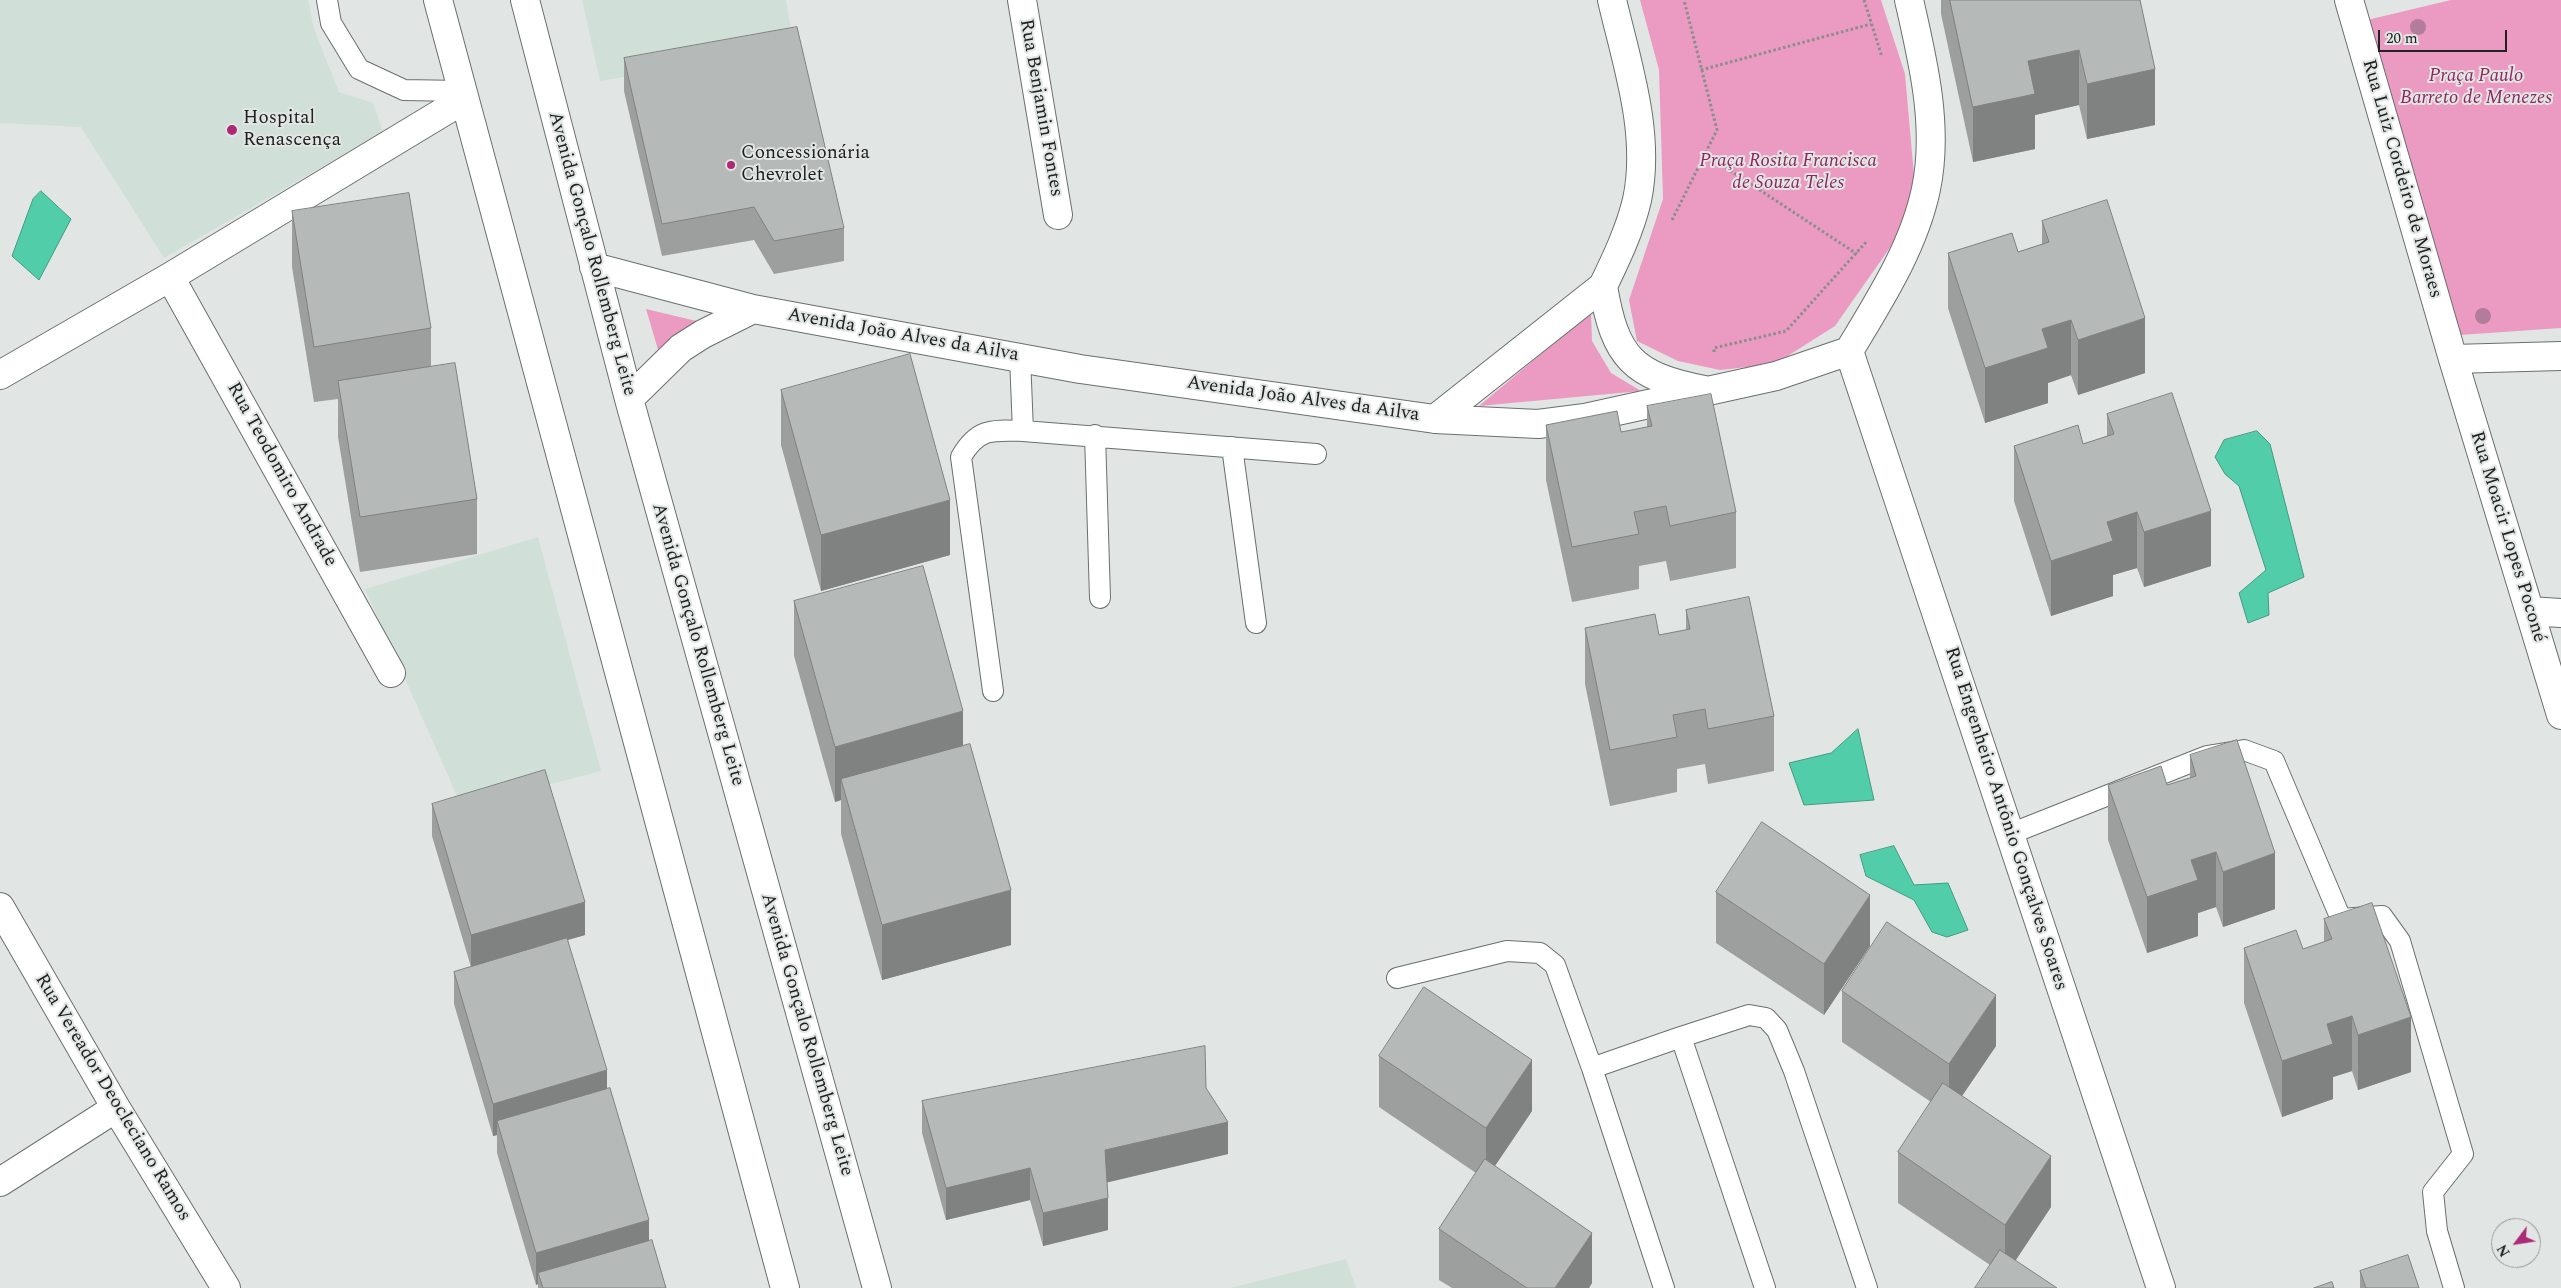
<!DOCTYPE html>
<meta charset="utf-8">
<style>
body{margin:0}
#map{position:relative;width:2561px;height:1288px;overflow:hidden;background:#e1e6e4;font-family:Spectral,serif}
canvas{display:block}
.north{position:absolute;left:2491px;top:1218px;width:50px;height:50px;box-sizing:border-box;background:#e1e6e4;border:1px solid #949896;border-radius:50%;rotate:239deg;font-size:14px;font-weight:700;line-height:20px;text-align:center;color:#202221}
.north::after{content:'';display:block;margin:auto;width:18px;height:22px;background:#ad2a75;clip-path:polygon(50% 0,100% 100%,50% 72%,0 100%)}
.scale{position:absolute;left:2378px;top:30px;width:129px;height:22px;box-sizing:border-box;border:2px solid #202221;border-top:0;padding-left:6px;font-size:15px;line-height:18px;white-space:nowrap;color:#202221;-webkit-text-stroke:4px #e1e6e4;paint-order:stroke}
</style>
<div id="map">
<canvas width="2561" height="1288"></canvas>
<div class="north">N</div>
<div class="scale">20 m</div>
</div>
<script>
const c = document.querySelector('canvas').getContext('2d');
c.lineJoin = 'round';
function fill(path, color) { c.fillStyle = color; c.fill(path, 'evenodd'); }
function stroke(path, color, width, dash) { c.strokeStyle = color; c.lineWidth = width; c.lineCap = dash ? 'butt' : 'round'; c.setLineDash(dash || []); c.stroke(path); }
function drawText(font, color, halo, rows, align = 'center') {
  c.font = font + ' Spectral,serif'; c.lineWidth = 4; c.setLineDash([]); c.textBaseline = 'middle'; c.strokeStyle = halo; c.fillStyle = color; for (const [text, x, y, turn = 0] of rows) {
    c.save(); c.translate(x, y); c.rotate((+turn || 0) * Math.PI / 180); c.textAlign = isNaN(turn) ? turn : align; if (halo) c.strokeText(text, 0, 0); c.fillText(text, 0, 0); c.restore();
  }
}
fill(new Path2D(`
 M0,0H308L314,29L339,92L373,103L383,132L164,258L81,127L0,123Z
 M582,0H786L794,48L600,81Z
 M538,537L601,771L462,807L365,589Z
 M1346,1259L1356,1288H1230Z`), '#d1dfd9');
fill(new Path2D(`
 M1640,0H1881L1905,74L1917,209L1835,326L1775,364L1720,370L1678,361L1637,341L1629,300L1663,199L1659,70Z
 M2451,0H2561V328L2460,335L2367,20Z
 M646,309L709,324L659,353Z
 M1591,312L1592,341L1611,373L1641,391L1479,406Z`), '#eb9bc1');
const water = new Path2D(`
 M41,191L71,219L39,280L12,256L33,199Z
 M2257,431L2270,444L2304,577L2268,593L2269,615L2248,623L2239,593L2266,570L2239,486L2225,474L2215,457L2224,440Z
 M1858,729L1874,800L1804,805L1789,763L1831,753Z
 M1894,846L1914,885L1948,883L1968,930L1947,937L1932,932L1914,900L1866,876L1860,855Z`);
fill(water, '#52cdaa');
stroke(water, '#439a81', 1);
const lane = new Path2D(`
 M327,0L331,23L359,69L404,90L461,91
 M1020,357L1023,431L1316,454
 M1095,435L1100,598
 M1232,447L1256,623
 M993,691L961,457C978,428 992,430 1023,431
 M2010,834L2207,756L2244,750L2274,761L2341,919L2382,916L2400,941L2463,1154L2433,1192L2437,1231L2454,1288
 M1397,978L1507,951L1540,953L1555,965L1592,1068
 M1664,1288L1592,1068L1681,1037
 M1765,1288L1681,1037L1749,1015L1766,1018L1777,1030L1794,1071L1867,1288`);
const street = new Path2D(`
 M1022,0L1058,215
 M2349,0L2453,359L2561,715
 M170,277L391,673
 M2453,359L2561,356
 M0,375L170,277L463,100
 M2530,611L2561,613
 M0,907L116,1108L226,1288
 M0,1182L116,1108`);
const secondary = new Path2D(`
 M438,0L785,1288
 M525,0L629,399L877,1288
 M594,267L753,309L1080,369L1435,419L1538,424L1585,418L1776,376L1849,351
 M1603,286C1615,358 1633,376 1704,390
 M1849,351L2161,1288
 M1849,351C1879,301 1914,247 1926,189C1939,127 1923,61 1909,0
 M629,399L681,348L703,334L753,309
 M1435,419L1603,286C1616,259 1630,230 1637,200C1651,134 1627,64 1612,0`);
stroke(lane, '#6b6f6e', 22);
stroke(street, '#6b6f6e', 30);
stroke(secondary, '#6b6f6e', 30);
stroke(new Path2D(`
 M1864,0L1882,57
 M1701,70L1871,24
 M1705,154L1857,254
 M1672,220L1717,130L1684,0
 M1714,352V348L1786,331L1867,241`), '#898d8b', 3, [2.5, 2.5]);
stroke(lane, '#fff', 20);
stroke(street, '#fff', 28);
stroke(secondary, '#fff', 28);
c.fillStyle = '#b47c9c';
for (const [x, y] of [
 [2418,27],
 [2483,316]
]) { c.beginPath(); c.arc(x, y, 8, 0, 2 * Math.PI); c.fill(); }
fill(new Path2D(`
 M1941,0H2140L2155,125L2087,139L2079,105L2035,115V149L1973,162L1941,14Z
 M624,58L844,228V261L774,274L754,240L662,256L624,91Z
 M292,211L431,328V366L477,499V554L360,572L338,437V399L314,402L292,267Z
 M2042,221L2145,373L2078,395L2071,375L2048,383V403L1985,423L1948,308V253L2018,252L2042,244Z
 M781,390L950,555L821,591L781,445Z
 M1647,406L1736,512V568L1670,581L1666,561L1639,566V589L1572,602L1546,480V425L1621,432L1647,427Z
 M2107,414L2211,566L2144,587L2137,568L2113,575V596L2051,616L2014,501V446L2083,444L2107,436Z
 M794,601L963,745L1011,945L882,980L841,834V800L835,802L794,656Z
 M1686,610L1774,716V771L1708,784L1705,764L1677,769V792L1610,806L1585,684V628L1659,635L1686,630Z
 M2190,755L2275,909L2223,927L2216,907L2198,913V936L2147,953L2108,840V785H2167L2190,778Z
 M432,804L585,935L567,940L607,1089L649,1241L666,1288H538V1284L536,1285L497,1153V1135L493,1136L454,1004V972L471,967L432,836Z
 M1716,892L1870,946L1824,1015L1716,943Z
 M2324,919L2411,1072L2358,1090L2352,1071L2333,1077V1099L2282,1117L2244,1003V948L2303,949L2324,942Z
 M1842,991L1996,1046L1962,1096L2051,1207L2016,1260L1990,1265L1898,1203V1152L1931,1102L1842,1042Z
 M1379,1056L1532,1111L1495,1166L1592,1283L1589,1288H1452L1439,1280V1229L1476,1173L1379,1107Z
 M1206,1088L1228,1154L1107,1182L1108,1230L1043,1246L1030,1200L946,1220L922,1133V1101Z
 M2360,1271L2419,1288H2360Z`), '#9c9f9d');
fill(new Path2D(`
 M2079,50V105L2035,115V149L1973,162V107L2028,61Z
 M2155,69V125L2087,139V84Z
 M2145,318V373L2078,395V340Z
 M2071,320V375L2048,383V403L1985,423V368L2042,329Z
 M950,500V555L821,591V535Z
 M2211,511V566L2144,587V532Z
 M2137,512V568L2113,575V596L2051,616V561L2107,522Z
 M963,711V767L841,779V800L835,802V747Z
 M2216,852V907L2198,913V936L2147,953V897L2191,860Z
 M2275,853V909L2223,927V872Z
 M1011,890V945L882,980V925Z
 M1870,895V946L1824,1015V964Z
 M585,902V935L471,968V935Z
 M1996,995V1046L1949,1115V1064Z
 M2352,1016V1071L2333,1077V1099L2282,1117V1061L2327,1024Z
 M2411,1017V1072L2358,1090V1035Z
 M1532,1060V1111L1486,1179V1128Z
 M607,1070V1102L497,1121V1135L493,1136V1104Z
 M1228,1122V1154L1105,1183V1150Z
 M2051,1156V1207L2005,1276V1225Z
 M1030,1168V1200L946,1220V1188Z
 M1108,1198V1230L1043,1246V1213Z
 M649,1220V1252L538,1273V1284L536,1285V1253Z
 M1592,1233V1283L1589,1288H1555Z`), '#7f8280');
const building = new Path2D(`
 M1950,0H2140L2155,69L2087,84L2079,50L2028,61L2035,94L1973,107Z
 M797,27L844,228L774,241L754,207L662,224L624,58Z
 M409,193L431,328L314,347L292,211Z
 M2107,200L2145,318L2078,340L2071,320L2042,329L2048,348L1985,368L1948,253L2012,233L2018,252L2049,242L2042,221Z
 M910,354L950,500L821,535L781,390Z
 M455,363L477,499L360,517L338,381Z
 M2172,393L2211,511L2144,532L2137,512L2107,522L2113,541L2051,561L2014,446L2078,425L2083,444L2114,434L2107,414Z
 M1711,394L1736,512L1670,526L1666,506L1634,512L1639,534L1572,547L1546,425L1617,411L1621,432L1652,426L1647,406Z
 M923,566L963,711L835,747L794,601Z
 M1749,597L1774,716L1708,729L1705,709L1673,715L1677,737L1610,750L1585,628L1655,614L1659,635L1690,629L1686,610Z
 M2237,740L2275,853L2223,872L2216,852L2191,860L2198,880L2147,897L2108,785L2161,766L2167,785L2196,776L2190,755Z
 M970,744L1011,890L882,925L841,779Z
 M545,770L585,902L471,935L432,804Z
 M1762,822L1870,895L1824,964L1716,892Z
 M2372,903L2411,1017L2358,1035L2352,1016L2327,1024L2333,1044L2282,1061L2244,948L2296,930L2303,949L2332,939L2324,919Z
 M1887,922L1996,995L1949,1064L1842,991Z
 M567,938L607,1070L493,1104L454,972Z
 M1424,987L1532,1060L1486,1128L1379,1056Z
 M1205,1046L1206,1088L1228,1122L1105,1150L1108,1198L1043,1213L1030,1168L946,1188L922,1101Z
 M1943,1083L2051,1156L2005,1225L1898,1152Z
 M610,1088L649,1220L536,1253L497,1121Z
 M1485,1159L1592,1233L1555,1288H1527L1439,1229Z
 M652,1240L666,1288H543L538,1273Z
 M2000,1250L2057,1288H1975Z
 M2408,1255L2419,1288H2366L2360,1271Z
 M2332,1282L2334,1288H2314Z`);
fill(building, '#b5b9b7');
stroke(building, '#7f8280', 1);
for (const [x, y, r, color] of [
 [232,130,6,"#ad2a75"],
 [731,165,5,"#ad2a75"]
]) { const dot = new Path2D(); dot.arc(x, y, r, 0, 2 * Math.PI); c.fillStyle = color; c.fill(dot); stroke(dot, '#e1e6e4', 2); }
drawText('italic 19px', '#8f2661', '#e1e6e4', [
 ["Praça Paulo",2476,77],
 ["Barreto de Menezes",2476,99],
 ["Praça Rosita Francisca",1788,162],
 ["de Souza Teles",1788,184]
]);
drawText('19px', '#202221', '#e1e6e4', [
 ["Rua Benjamin Fontes",1040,108,80],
 ["Rua Luiz Cordeiro de Moraes",2401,179,74],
 ["Avenida Gonçalo Rollemberg Leite",591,254,75],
 ["Avenida João Alves da Ailva",903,336,10],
 ["Avenida João Alves da Ailva",1303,400,8],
 ["Rua Teodomiro Andrade",281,475,61],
 ["Rua Moacir Lopes Poconé",2507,537,73],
 ["Avenida Gonçalo Rollemberg Leite",697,645,74],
 ["Rua Engenheiro Antônio Gonçalves Soares",2005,819,72],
 ["Avenida Gonçalo Rollemberg Leite",806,1035,74],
 ["Rua Vereador Deocleciano Ramos",112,1098,59]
]);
drawText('19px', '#202221', '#e1e6e4', [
 ["Hospital",243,119],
 ["Renascença",243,141],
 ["Concessionária",741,154],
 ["Chevrolet",741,176]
], 'left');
</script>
